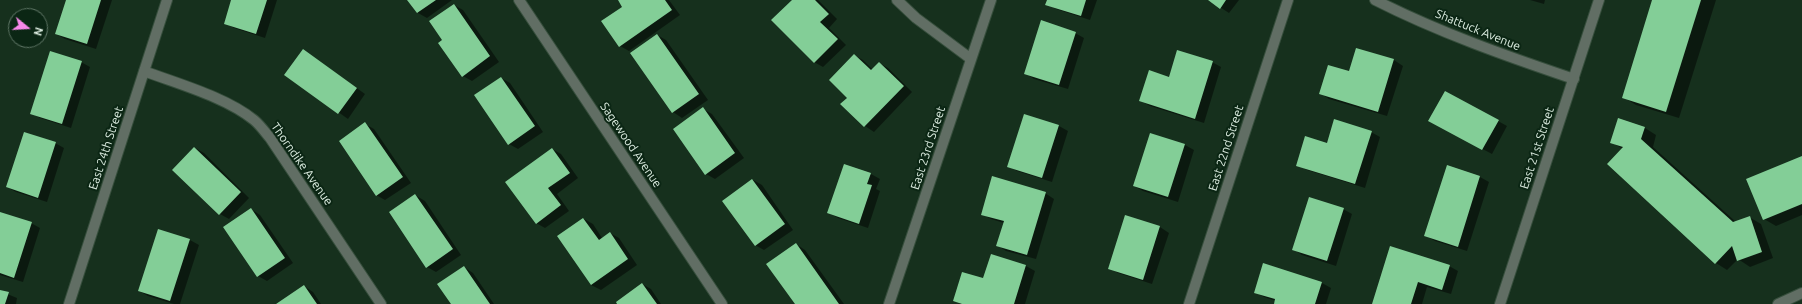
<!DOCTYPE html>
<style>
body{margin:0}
#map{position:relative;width:1802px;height:304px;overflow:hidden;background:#16301d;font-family:Ubuntu,sans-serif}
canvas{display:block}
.north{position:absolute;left:8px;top:8px;width:40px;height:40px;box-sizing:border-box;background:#0b2614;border:1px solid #5f7666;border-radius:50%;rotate:108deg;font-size:11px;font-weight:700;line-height:16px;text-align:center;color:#ddede1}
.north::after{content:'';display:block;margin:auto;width:14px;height:18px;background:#f888ea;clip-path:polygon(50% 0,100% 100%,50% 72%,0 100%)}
</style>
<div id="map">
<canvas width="1802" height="304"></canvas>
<div class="north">N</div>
</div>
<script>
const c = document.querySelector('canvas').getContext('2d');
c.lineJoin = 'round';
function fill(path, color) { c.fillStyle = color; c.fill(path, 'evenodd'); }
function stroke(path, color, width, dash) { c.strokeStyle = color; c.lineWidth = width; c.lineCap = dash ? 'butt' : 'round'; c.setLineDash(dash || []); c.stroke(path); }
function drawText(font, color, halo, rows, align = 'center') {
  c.font = font + ' Ubuntu,sans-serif'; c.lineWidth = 4; c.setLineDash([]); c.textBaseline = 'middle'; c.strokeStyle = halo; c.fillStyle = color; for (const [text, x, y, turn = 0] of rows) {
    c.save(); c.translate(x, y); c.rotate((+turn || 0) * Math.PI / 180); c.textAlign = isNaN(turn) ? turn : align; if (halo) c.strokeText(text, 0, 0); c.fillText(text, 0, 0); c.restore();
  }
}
fill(new Path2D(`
 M67,0H112L96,49L65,39L56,34Z
 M232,0H277L265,38L234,28L225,23Z
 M409,0H452L427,18L418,13Z
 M619,0H669L680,15L629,51L620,46L624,7Z
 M793,0H818L837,19L829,28L846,45L823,67L814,62Z
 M1048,0H1097L1090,20L1056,9L1047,4Z
 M1209,0H1239L1229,13Z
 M1530,0H1545L1544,4Z
 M1653,0H1716L1679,118L1636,105L1623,97Z
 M454,5L463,10L499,62L472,81L463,76L443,40Z
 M1075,33L1084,38L1068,89L1034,79L1025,73Z
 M657,35L666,40L708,100L682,118L673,112Z
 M1357,49L1394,60L1403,66L1387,116L1329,99L1320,93L1350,72Z
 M854,55L863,60L873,70L879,63L888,68L912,92L874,132L865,126L842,104L848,98Z
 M312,56L365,94L348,119L286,75Z
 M81,62L90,67L71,128L40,118L31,113Z
 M1212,62L1221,67L1204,123L1150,106L1141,101Z
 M501,78L510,83L543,132L518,149L509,144Z
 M703,109L712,114L744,158L715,179L706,174Z
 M1024,115L1059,126L1068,131L1052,182L1017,171L1008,166Z
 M1618,119L1645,128L1656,135L1653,147L1736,222L1749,217L1761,224L1773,258L1750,267L1738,259L1727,270L1716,263L1609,164L1623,149L1611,142Z
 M1498,121L1507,126L1492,154L1439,126Z
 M365,124L374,129L411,183L385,200L376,195Z
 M1371,132L1380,137L1365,188L1307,170L1298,165L1327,144Z
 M1151,134L1185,145L1194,150L1178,202L1143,191L1134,186Z
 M55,143L64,148L47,202L16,192L7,187Z
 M195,148L204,153L249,198L229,219L220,214Z
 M552,149L561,154L578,178L557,194L569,211L545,228L536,223Z
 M1802,157V215L1776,226L1764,219Z
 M871,174L880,179L876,189L880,191L868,228L838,218L829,213Z
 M1480,177L1489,182L1467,251L1435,241L1426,236Z
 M753,180L762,185L793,230L764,250L755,245Z
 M1045,193L1054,199L1036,259L1006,251L997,245L1004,223L991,219L982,214Z
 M415,195L425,201L461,255L436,272L427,267Z
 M251,209L260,215L293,263L267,281L258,276Z
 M1343,209L1352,214L1336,266L1302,255L1293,249Z
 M0,213L31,223L40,228L23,282L0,275Z
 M584,219L593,224L602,238L610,233L619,238L637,265L601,290L591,285Z
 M1160,227L1169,233L1152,284L1118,273L1109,268Z
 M190,240L199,245L180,304H174L148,296L139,291Z
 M796,244L805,250L844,304H796Z
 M991,255L1026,266L1035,271L1025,304H960L954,300L983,280Z
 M1449,266L1458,271L1451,294L1427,287L1422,304H1373Z
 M464,267L473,273L494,304H452Z
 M1322,283L1331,288L1326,304H1275L1276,301L1264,297L1255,292Z
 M642,284L651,289L661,304H618Z
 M304,286L313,292L321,304H278Z
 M0,291L17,298L16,304H0Z`), '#0007');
fill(new Path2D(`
 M66,0H101L87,44L55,34Z
 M231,0H267L256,34L224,24Z
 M407,0H436L417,13Z
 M618,0H665L672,10L619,47L601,21L622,7Z
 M792,0H815L829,14L820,22L838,39L814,63L771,20Z
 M1047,0H1086L1081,16L1045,5Z
 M1208,0H1226L1220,9Z
 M1652,0H1701L1666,112L1622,98Z
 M454,4L490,56L462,77L438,43L442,40L429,21Z
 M1041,20L1076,32L1059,85L1024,74Z
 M657,34L699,94L672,113L630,53Z
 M1356,48L1394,59L1378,112L1319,94L1328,65L1349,71Z
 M303,49L357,88L338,114L284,75Z
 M1177,50L1213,61L1195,119L1139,101L1149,70L1169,77Z
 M50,51L82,61L62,124L30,114Z
 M854,54L871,70L879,62L904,86L864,127L840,104L847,98L829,80Z
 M501,77L535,126L508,145L474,95Z
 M1445,91L1499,120L1482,150L1428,121Z
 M703,107L735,153L705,175L673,129Z
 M1024,114L1059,125L1042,178L1007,167Z
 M1618,118L1645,127L1641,139L1733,222L1750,216L1762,252L1737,261L1732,246L1715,264L1607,164L1623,147L1610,143Z
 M1334,119L1372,131L1355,184L1296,166L1305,136L1327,143Z
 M365,122L403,177L376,196L339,141Z
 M24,132L56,142L38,198L6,187Z
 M1150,133L1185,144L1168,197L1133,186Z
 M194,147L241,192L219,215L172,170Z
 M552,148L570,173L548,188L561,205L536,224L505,182Z
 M1802,156V204L1763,220L1746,179Z
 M844,164L871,173L867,184L872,185L859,224L827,213Z
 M1447,165L1480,176L1458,247L1424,236Z
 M992,176L1046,192L1027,255L996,246L1004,221L981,215Z
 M752,179L785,224L755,246L722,201Z
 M415,194L453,249L426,268L389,212Z
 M1309,197L1344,208L1327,261L1292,250Z
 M251,208L285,258L257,277L223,227Z
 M0,212L32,222L14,278L0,273Z
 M1125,215L1160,226L1143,280L1108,269Z
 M583,218L599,240L610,232L628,259L591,285L557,236Z
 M158,229L190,239L170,301L138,291Z
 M796,243L839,304H795L766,264Z
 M1390,246L1450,265L1442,290L1418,282L1411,304H1372Z
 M991,254L1026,265L1014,304H962L953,301L962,272L983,278Z
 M1263,263L1322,282L1315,304H1274L1275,299L1254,293Z
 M464,266L490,304H451L437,284Z
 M642,283L657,304H617L616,302Z
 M304,285L317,304H276Z
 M0,290L9,292L5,304H0Z`), '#83ce97');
const minor = new Path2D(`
 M519,0L722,304
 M897,0L916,18L971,59
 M1375,0C1438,32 1506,56 1574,79
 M144,71C178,84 226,97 254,120C260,125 265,132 270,138L381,304
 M69,304L167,0
 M889,304L991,0
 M1189,304L1288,0
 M1778,304L1802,293`);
const tertiary = new Path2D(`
 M1500,304L1599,0`);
stroke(minor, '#364e3c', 12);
stroke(tertiary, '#364e3c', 12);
stroke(minor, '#616e64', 10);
stroke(tertiary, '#616e64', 10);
drawText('12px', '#ddede1', '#0b2614', [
 ["Shattuck Avenue",1478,30,22],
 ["Sagewood Avenue",631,145,56],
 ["East 24th Street",106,148,-72],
 ["East 23rd Street",928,148,-72],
 ["East 22nd Street",1226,148,-72],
 ["East 21st Street",1537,148,-72],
 ["Thorndike Avenue",302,164,55]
]);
</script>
